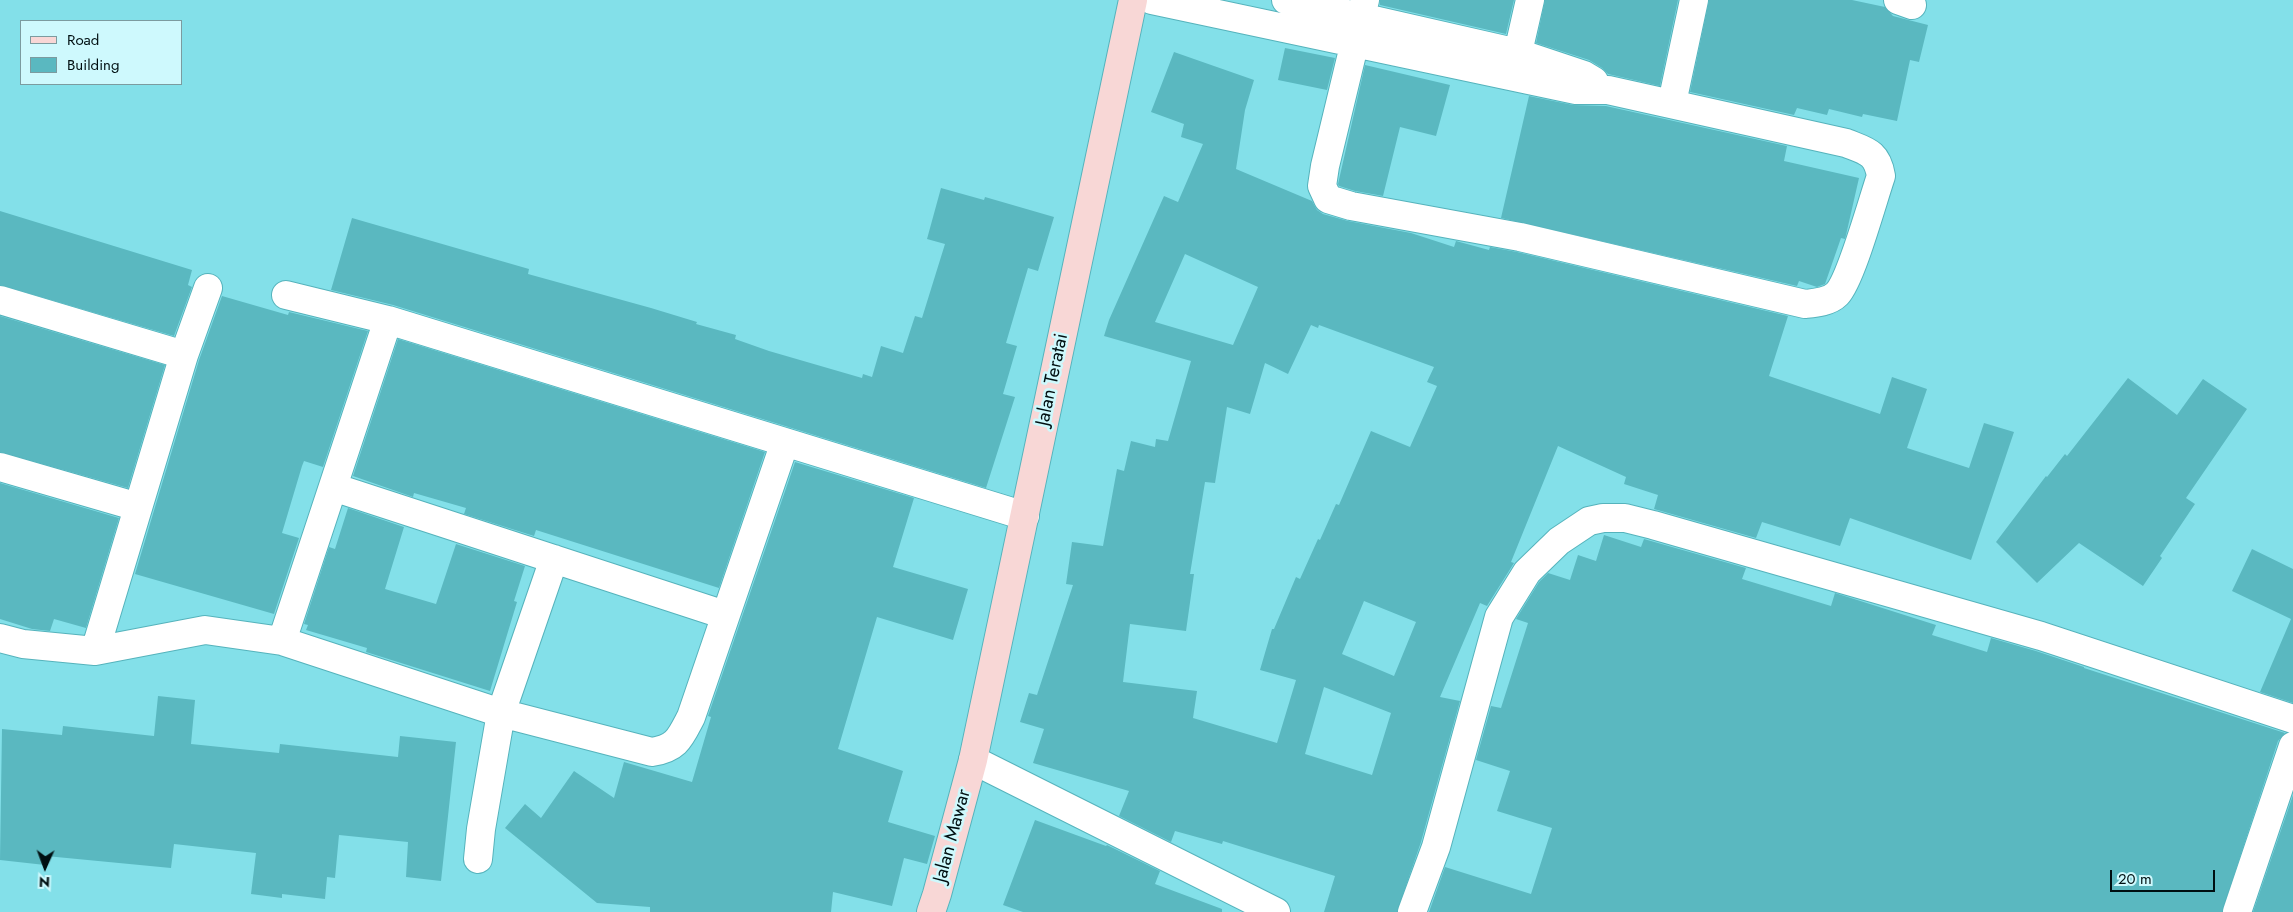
<!DOCTYPE html>
<style>
body{margin:0}
#map{position:relative;width:2293px;height:912px;overflow:hidden;background:#83e0e9;font-family:Jost,sans-serif}
canvas{display:block}
.legend{position:absolute;left:20px;top:20px;width:162px;height:65px;box-sizing:border-box;background:#cef9fd;border:1px solid #7c9b9f;margin:0;padding:6px 9px;list-style:none;font-size:15px;color:#000f11}
.legend li{display:flex;align-items:center;gap:10px;height:25px}
.legend b{width:25px;border:1px solid #7c9b9f}
.north{position:absolute;left:20px;top:842px;width:50px;height:50px;-webkit-text-stroke:4px #cef9fd;paint-order:stroke;rotate:182deg;font-size:14px;font-weight:700;line-height:20px;text-align:center;color:#000f11}
.north::after{content:'';display:block;margin:auto;width:18px;height:22px;background:#000f11;clip-path:polygon(50% 0,100% 100%,50% 72%,0 100%)}
.scale{position:absolute;left:2110px;top:870px;width:105px;height:22px;box-sizing:border-box;border:2px solid #000f11;border-top:0;padding-left:6px;font-size:15px;line-height:18px;white-space:nowrap;color:#000f11;-webkit-text-stroke:4px #cef9fd;paint-order:stroke}
</style>
<div id="map">
<canvas width="2293" height="912"></canvas>
<ul class="legend">
<li><b style="height:6px;background:#f8d7d6"></b>Road</li>
<li><b style="height:14px;background:#5ab8c0"></b>Building</li>
</ul>
<div class="north">N</div>
<div class="scale">20 m</div>
</div>
<script>
const c = document.querySelector('canvas').getContext('2d');
c.lineJoin = 'round';
function fill(path, color) { c.fillStyle = color; c.fill(path, 'evenodd'); }
function stroke(path, color, width, dash) { c.strokeStyle = color; c.lineWidth = width; c.lineCap = dash ? 'butt' : 'round'; c.setLineDash(dash || []); c.stroke(path); }
function drawText(font, color, halo, rows, align = 'center') {
  c.font = font + ' Jost,sans-serif'; c.lineWidth = 5; c.setLineDash([]); c.textBaseline = 'middle'; c.strokeStyle = halo; c.fillStyle = color; for (const [text, x, y, turn = 0] of rows) {
    c.save(); c.translate(x, y); c.rotate((+turn || 0) * Math.PI / 180); c.textAlign = isNaN(turn) ? turn : align; if (halo) c.strokeText(text, 0, 0); c.fillText(text, 0, 0); c.restore();
  }
}
fill(new Path2D(`
 M1380,0H1514L1506,34L1380,5Z
 M1545,0H1678L1660,86L1608,74L1602,68L1589,60L1536,43Z
 M1709,0H1852L1885,7L1893,16L1928,25L1919,62L1910,60L1897,121L1863,114L1862,117L1829,109L1827,115L1797,108L1794,115L1690,92Z
 M1285,48L1335,58L1327,90L1278,80Z
 M1174,52L1254,80L1245,110L1236,169L1312,201L1317,210L1323,214L1348,221L1411,233L1454,247L1456,241L1489,250L1490,247L1517,252L1788,316L1769,376L1880,414L1892,377L1927,389L1907,448L1969,468L1984,423L2014,432L1971,560L1850,518L1840,546L1762,522L1756,538L1654,509L1658,495L1624,484L1626,477L1558,446L1511,562L1514,563L1487,606L1480,603L1440,697L1460,701L1421,842L1397,912H1324L1335,876L1223,841L1222,844L1175,831L1171,842L1119,816L1129,791L1033,763L1044,729L1020,722L1029,693L1037,695L1073,585L1066,584L1072,542L1103,546L1117,469L1124,471L1131,441L1155,447L1156,439L1168,441L1191,361L1104,336L1109,320L1164,196L1178,202L1203,144L1181,137L1184,124L1151,112ZM1185,254L1258,287L1233,345L1155,322ZM1311,325L1318,328L1319,325L1434,367L1427,382L1437,386L1410,447L1371,431L1339,505L1336,504L1320,540L1318,539L1300,579L1296,577L1274,629H1272L1260,670L1296,680L1277,743L1193,718L1197,691L1123,682L1130,624L1186,631L1194,574H1190L1205,482L1215,483L1227,407L1250,414L1265,363L1288,374ZM1364,601L1416,622L1394,676L1342,654ZM1324,687L1391,713L1372,775L1305,754Z
 M1365,65L1450,85L1436,136L1400,127L1383,196L1355,191L1339,186L1338,184Z
 M1529,96L1573,105L1606,106L1787,146L1784,161L1859,178L1846,235L1845,239L1841,238L1825,284L1817,287L1799,281L1797,286L1501,218Z
 M941,188L984,200L985,197L1054,217L1038,271L1028,268L1006,343L1017,346L1003,394L1015,397L986,488L393,305L331,290L352,218L529,269L528,274L651,308L697,322L696,324L736,335L735,339L769,351L862,378L863,374L872,377L881,346L903,353L915,316L922,318L945,244L927,239Z
 M0,211L192,270L188,285L192,287L174,336L0,285Z
 M222,296L288,315L289,312L368,331L323,467L304,461L302,466L282,533L299,538L274,614L135,574L199,360Z
 M0,316L165,365L128,488L0,452Z
 M398,339L765,452L719,588L536,530L534,536L464,514L466,508L414,493L413,497L353,476Z
 M2128,378L2177,415L2203,379L2247,409L2186,498L2195,504L2160,556L2162,558L2143,586L2079,543L2037,583L1996,542L2046,476L2047,477L2065,454L2067,456Z
 M795,462L914,498L893,567L968,589L953,640L877,617L838,749L903,771L888,822L935,836L927,864L904,858L892,906L833,892L831,912H650V907L597,903L505,828L525,804L541,818L574,771L614,798L624,762L692,782L711,717L708,716Z
 M0,483L119,518L86,628L54,619L50,631L32,629L0,619Z
 M348,508L404,527L385,589L436,604L456,544L525,566L514,601L517,602L490,691L366,652L367,648L306,630L308,625L304,624L329,547L335,549Z
 M1604,535L1641,547L1644,539L1746,568L1742,579L1831,606L1835,593L1851,598L1936,625L1932,635L1987,652L1991,638L2036,651L2084,667V668L2285,733L2278,741L2222,912H1429L1445,867L1531,894L1552,828L1497,811L1510,771L1476,760L1491,706L1501,708L1528,623L1516,619L1539,582L1548,573L1570,580L1578,555L1596,561Z
 M2252,549L2293,569V703L2260,692L2291,619L2232,591Z
 M158,696L195,700L191,744L279,753L280,744L398,757L400,736L456,742L441,881L406,877L408,842L339,835L335,878L327,877L325,899L282,894V898L251,894L256,853L174,844L171,868L46,856L45,865L0,860L2,729L62,735L63,726L154,736Z
 M2293,795V912H2253Z
 M1035,820L1106,846L1107,845L1160,871L1155,884L1222,909V912H1023L1003,905Z`), '#5ab8c0');
const street = new Path2D(`
 M1152,0L1576,90H1608L1846,143C1866,151 1877,152 1881,176C1873,199 1851,280 1837,294C1829,302 1815,303 1805,304L1520,237L1351,206L1328,199L1322,186L1325,166L1365,0
 M1286,0L1518,53L1584,75L1594,81
 M1898,0L1912,5
 M1514,70L1530,0
 M1672,103L1694,0
 M286,295L388,320L1025,516
 M0,300L184,355
 M0,467L138,507
 M333,487L725,615
 M0,638L23,644L95,651L205,630L282,641L501,713L652,752C677,748 680,738 691,717L785,442
 M282,641L388,320
 M95,651L184,355L208,288
 M973,760L1276,912
 M478,859L481,829L501,713L554,559
 M1412,912L1436,847L1499,617L1527,572L1559,541L1589,521L1603,518H1625L1653,525L2041,636L2293,719
 M2237,912L2293,746`);
const secondary = new Path2D(`
 M931,912L937,894L973,760L1133,0`);
stroke(street, '#55b3bc', 30);
stroke(secondary, '#55b3bc', 30);
stroke(street, '#fff', 28);
stroke(secondary, '#f8d7d6', 28);
drawText('19px', '#000f11', '#cef9fd', [
 ["Jalan Teratai",1053,380,-78],
 ["Jalan Mawar",953,836,-75]
]);
</script>
